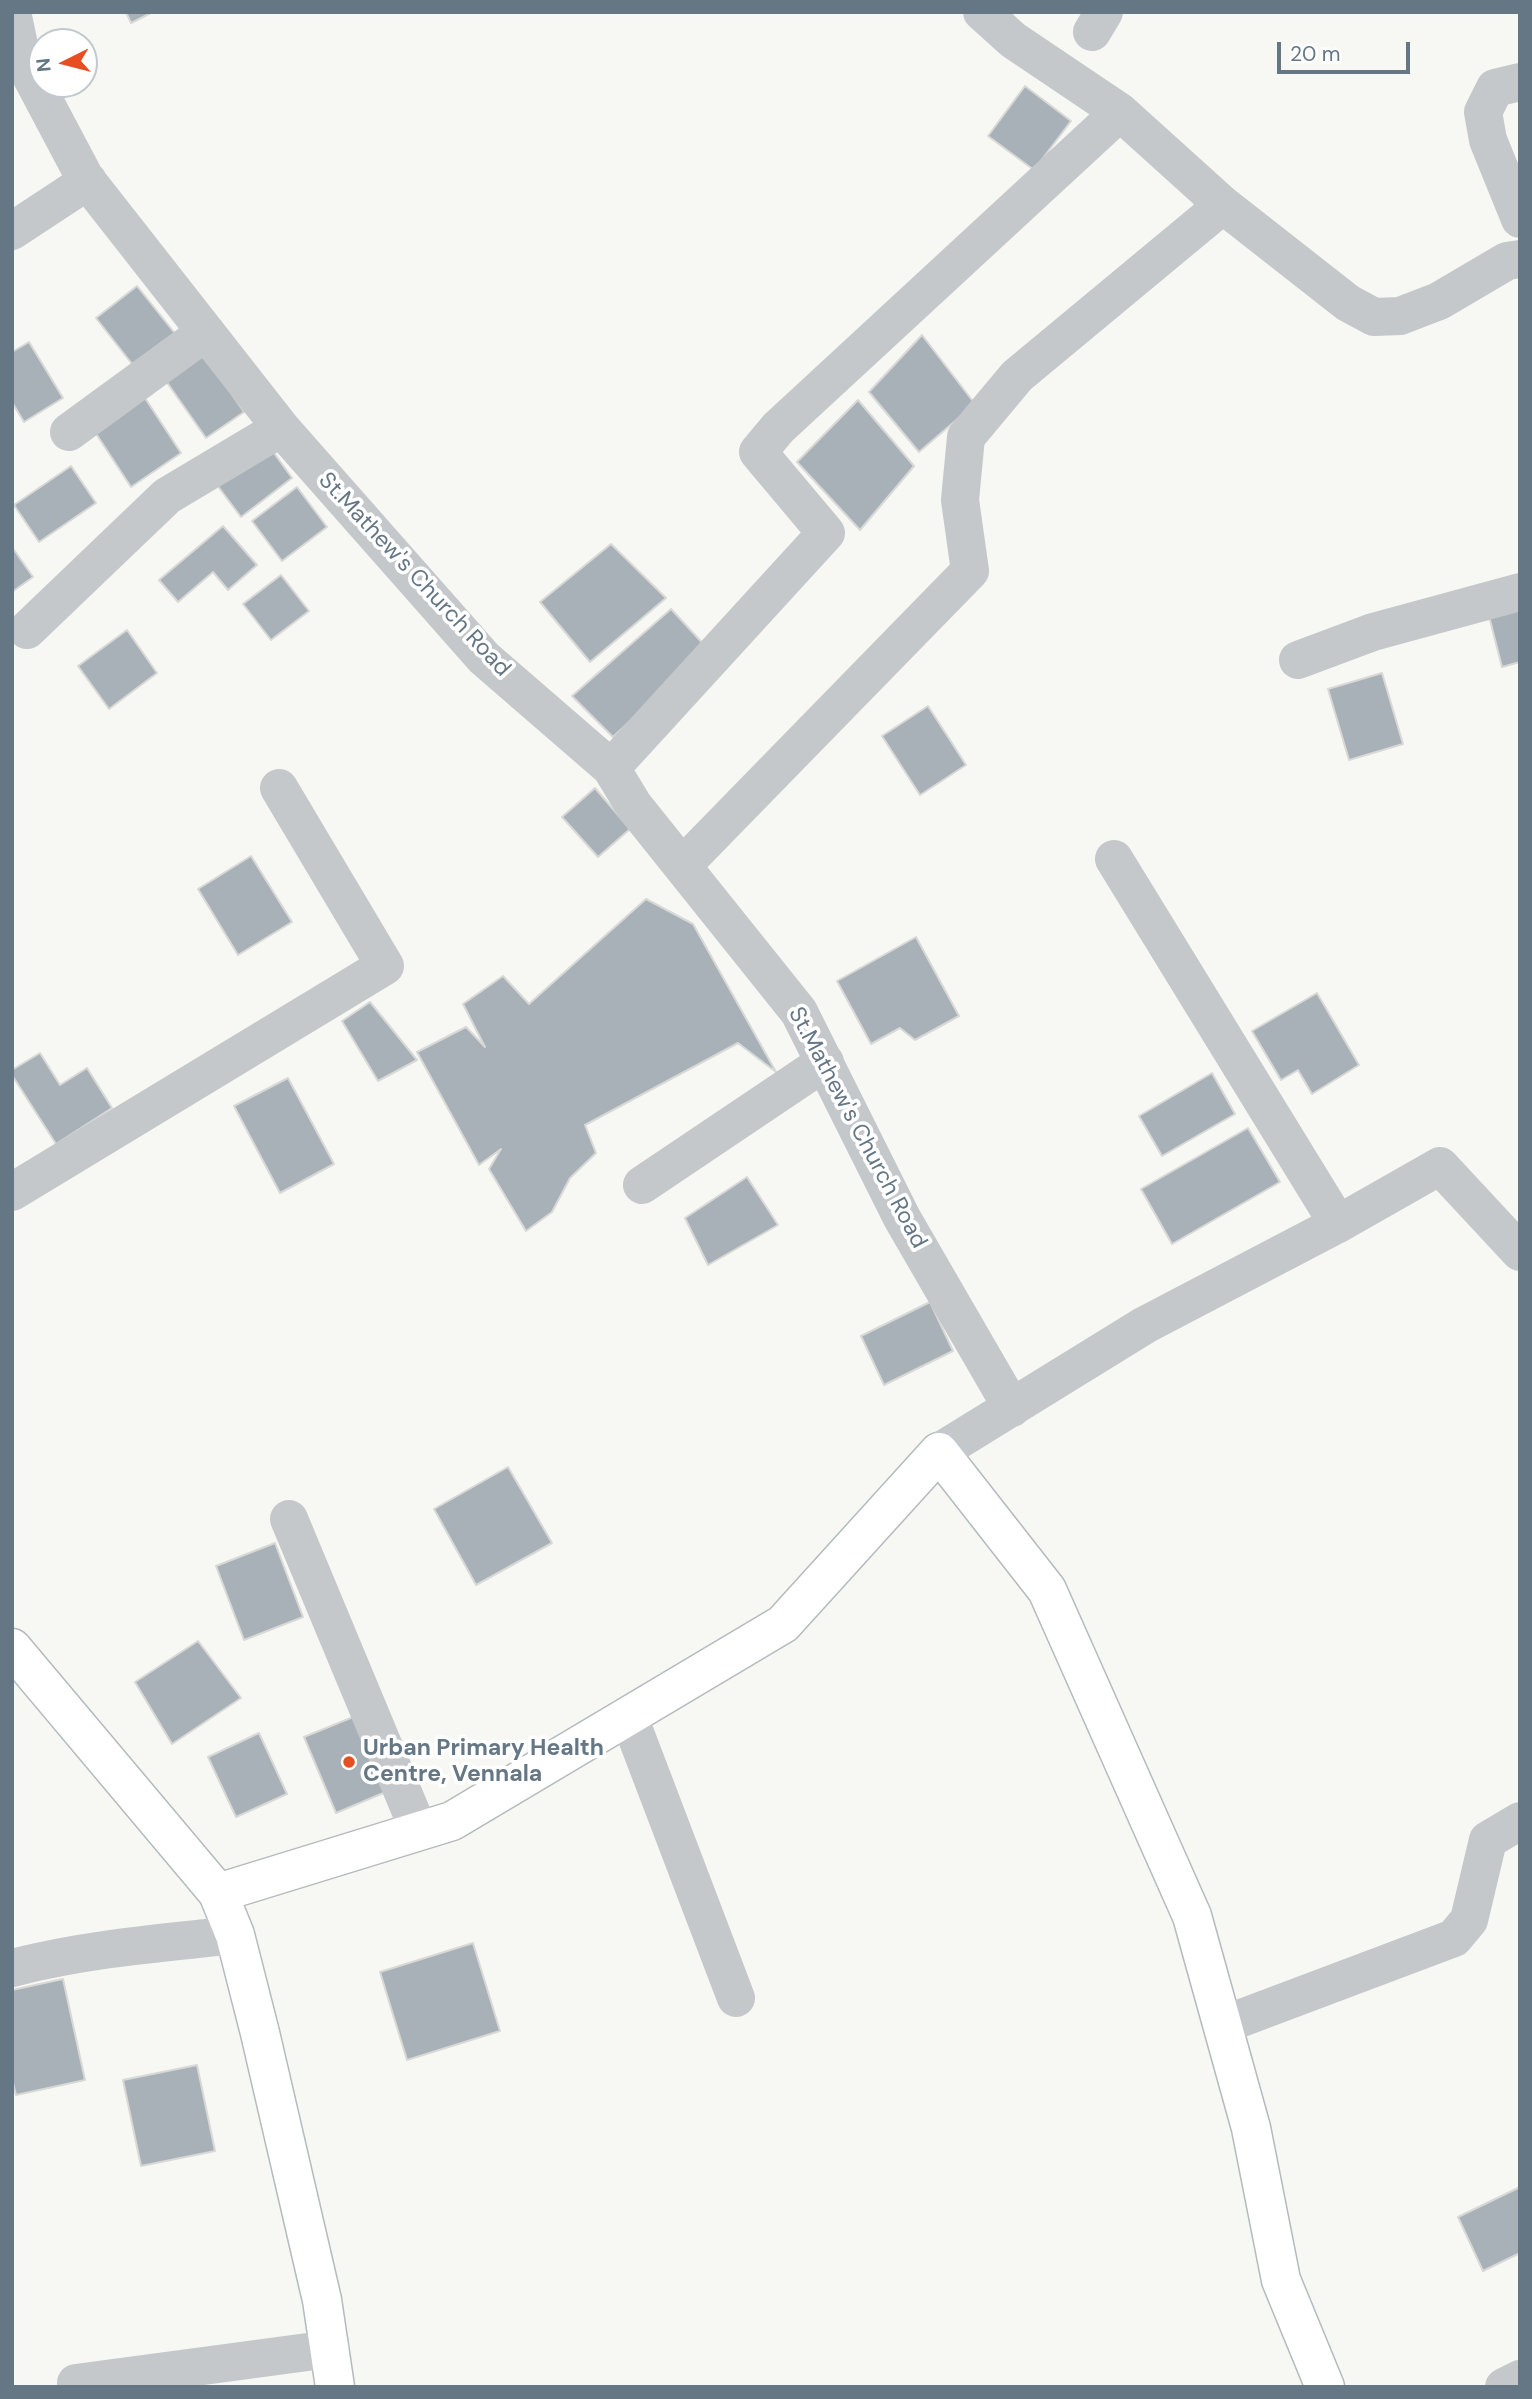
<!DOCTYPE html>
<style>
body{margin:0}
#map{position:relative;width:1532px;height:2399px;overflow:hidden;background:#f7f7f3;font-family:"DM Sans",sans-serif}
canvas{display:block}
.frame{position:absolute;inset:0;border:14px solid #657785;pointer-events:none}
.north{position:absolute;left:28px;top:28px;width:70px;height:70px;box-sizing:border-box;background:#fff;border:2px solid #c1c9ce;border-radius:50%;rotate:264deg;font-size:19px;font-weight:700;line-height:28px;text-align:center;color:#657785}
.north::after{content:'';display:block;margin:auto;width:24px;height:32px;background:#e74f23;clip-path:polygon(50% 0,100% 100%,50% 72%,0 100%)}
.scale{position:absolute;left:1277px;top:42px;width:133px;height:32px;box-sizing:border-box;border:4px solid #657785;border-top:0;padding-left:9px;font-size:21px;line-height:24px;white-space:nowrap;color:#657785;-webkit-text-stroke:5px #fff;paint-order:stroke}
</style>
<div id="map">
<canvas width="1532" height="2399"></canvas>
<div class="frame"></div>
<div class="north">N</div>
<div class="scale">20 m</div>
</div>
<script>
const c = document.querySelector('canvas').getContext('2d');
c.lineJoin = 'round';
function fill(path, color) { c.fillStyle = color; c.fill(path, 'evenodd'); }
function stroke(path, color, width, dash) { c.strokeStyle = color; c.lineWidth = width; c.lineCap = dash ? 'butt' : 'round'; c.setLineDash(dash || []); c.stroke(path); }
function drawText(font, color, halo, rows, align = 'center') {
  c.font = font + ' "DM Sans",sans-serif'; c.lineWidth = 7; c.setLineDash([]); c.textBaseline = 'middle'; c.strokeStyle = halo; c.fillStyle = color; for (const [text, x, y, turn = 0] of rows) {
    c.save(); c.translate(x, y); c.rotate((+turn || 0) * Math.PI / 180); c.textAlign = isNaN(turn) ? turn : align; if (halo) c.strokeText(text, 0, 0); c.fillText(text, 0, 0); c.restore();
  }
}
const building = new Path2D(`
 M126,12H153L131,23Z
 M1025,86L1071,121L1034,170L988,136Z
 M137,286L177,336L136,369L96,318Z
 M922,335L975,404L919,452L869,392Z
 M29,342L63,398L24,422L12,402V352Z
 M204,354L244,412L206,438L166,381Z
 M143,395L181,453L131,487L93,429Z
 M858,400L914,466L860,530L797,462Z
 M269,446L292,478L241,517L217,485Z
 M71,466L96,503L39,542L14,505Z
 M297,487L327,527L282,561L252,521Z
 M223,526L257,565L228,590L213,572L178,602L159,580Z
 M611,544L666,598L590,662L540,602Z
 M12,547L33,577L12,592Z
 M281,575L309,611L271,640L243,604Z
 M1520,608V662L1502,667L1489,616Z
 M671,609L707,648L613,737L572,696Z
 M127,630L157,673L109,709L78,666Z
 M1382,673L1403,744L1349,760L1328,689Z
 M928,706L966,765L920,795L882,736Z
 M595,788L630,829L598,857L562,817Z
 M251,856L292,922L238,955L198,889Z
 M646,899L693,924L776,1072L738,1043L585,1125L596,1153L570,1178L552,1212L526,1231L489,1169L501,1149L479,1165L417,1052L466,1027L485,1047L463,1004L503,976L529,1004Z
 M916,937L959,1016L915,1040L900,1028L871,1044L837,981Z
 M1317,993L1359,1065L1312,1094L1298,1070L1281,1080L1252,1031Z
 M370,1002L417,1060L378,1081L342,1021Z
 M40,1053L60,1085L87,1068L112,1108L56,1144L12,1075V1070Z
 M1212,1073L1235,1114L1162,1156L1139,1116Z
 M288,1078L334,1164L280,1193L234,1106Z
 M1248,1128L1280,1182L1172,1244L1141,1189Z
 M747,1177L778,1225L708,1265L685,1218Z
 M930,1302L953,1351L884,1385L861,1336Z
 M508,1467L552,1543L476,1585L434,1509Z
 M275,1543L303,1617L244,1640L216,1566Z
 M198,1641L241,1698L172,1744L135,1682Z
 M363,1713L395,1788L336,1813L304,1737Z
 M259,1733L287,1794L236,1817L208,1757Z
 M473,1943L500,2031L407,2060L380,1972Z
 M63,1979L85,2080L16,2095L12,2079V1990Z
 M197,2065L215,2151L141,2166L123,2080Z
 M1520,2187V2253L1483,2271L1458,2217Z`);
fill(building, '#a8b1b7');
stroke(building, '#d8d8d6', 2);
const secondary = new Path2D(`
 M12,1648L218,1893L235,1935L260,2033L322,2300L335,2387
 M218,1893L452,1821L783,1624L939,1452L1047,1590L1192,1916L1251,2128L1281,2280L1325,2387`);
stroke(secondary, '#b4babe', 41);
stroke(new Path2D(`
 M12,12L22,59L85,178L281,428L484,658L611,768L634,806L799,1012L902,1218L1012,1408
 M982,12L1013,40L1120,112L1223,205L1348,303L1374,317L1400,316L1439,301L1507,261L1520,259
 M1092,32L1104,12
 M1520,82L1495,88L1483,112L1488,140L1520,219
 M12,231L88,181
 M69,432L206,332
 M27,630L167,496L281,428
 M1298,660L1373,632L1520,592
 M611,768L826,533L758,452L778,428L1120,112
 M1114,859L1338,1224
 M682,866L970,571L960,500L966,437L1017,376L1223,205
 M642,1185L825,1062
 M12,1192L385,966L279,788
 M939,1452L1145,1325L1338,1224L1440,1166L1520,1252
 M289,1519L419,1831
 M629,1717L736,1998
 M12,1968C86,1949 160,1943 235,1935
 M1223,2025L1454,1938L1469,1920L1488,1840L1520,1821
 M76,2383L330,2349
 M1504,2387L1520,2379`), '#c4c8cb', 38);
stroke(secondary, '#fff', 38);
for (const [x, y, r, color] of [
 [349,1762,7,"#e74f23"]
]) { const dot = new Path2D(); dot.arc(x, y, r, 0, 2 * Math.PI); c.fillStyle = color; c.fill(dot); stroke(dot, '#fff', 2.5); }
drawText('23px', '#657785', '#fff', [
 ["St.Mathew's Church Road",414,575,47],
 ["St.Mathew's Church Road",857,1128,62]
]);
drawText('bold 23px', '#657785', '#fff', [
 ["Urban Primary Health",363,1749],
 ["Centre, Vennala",363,1775]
], 'left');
</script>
